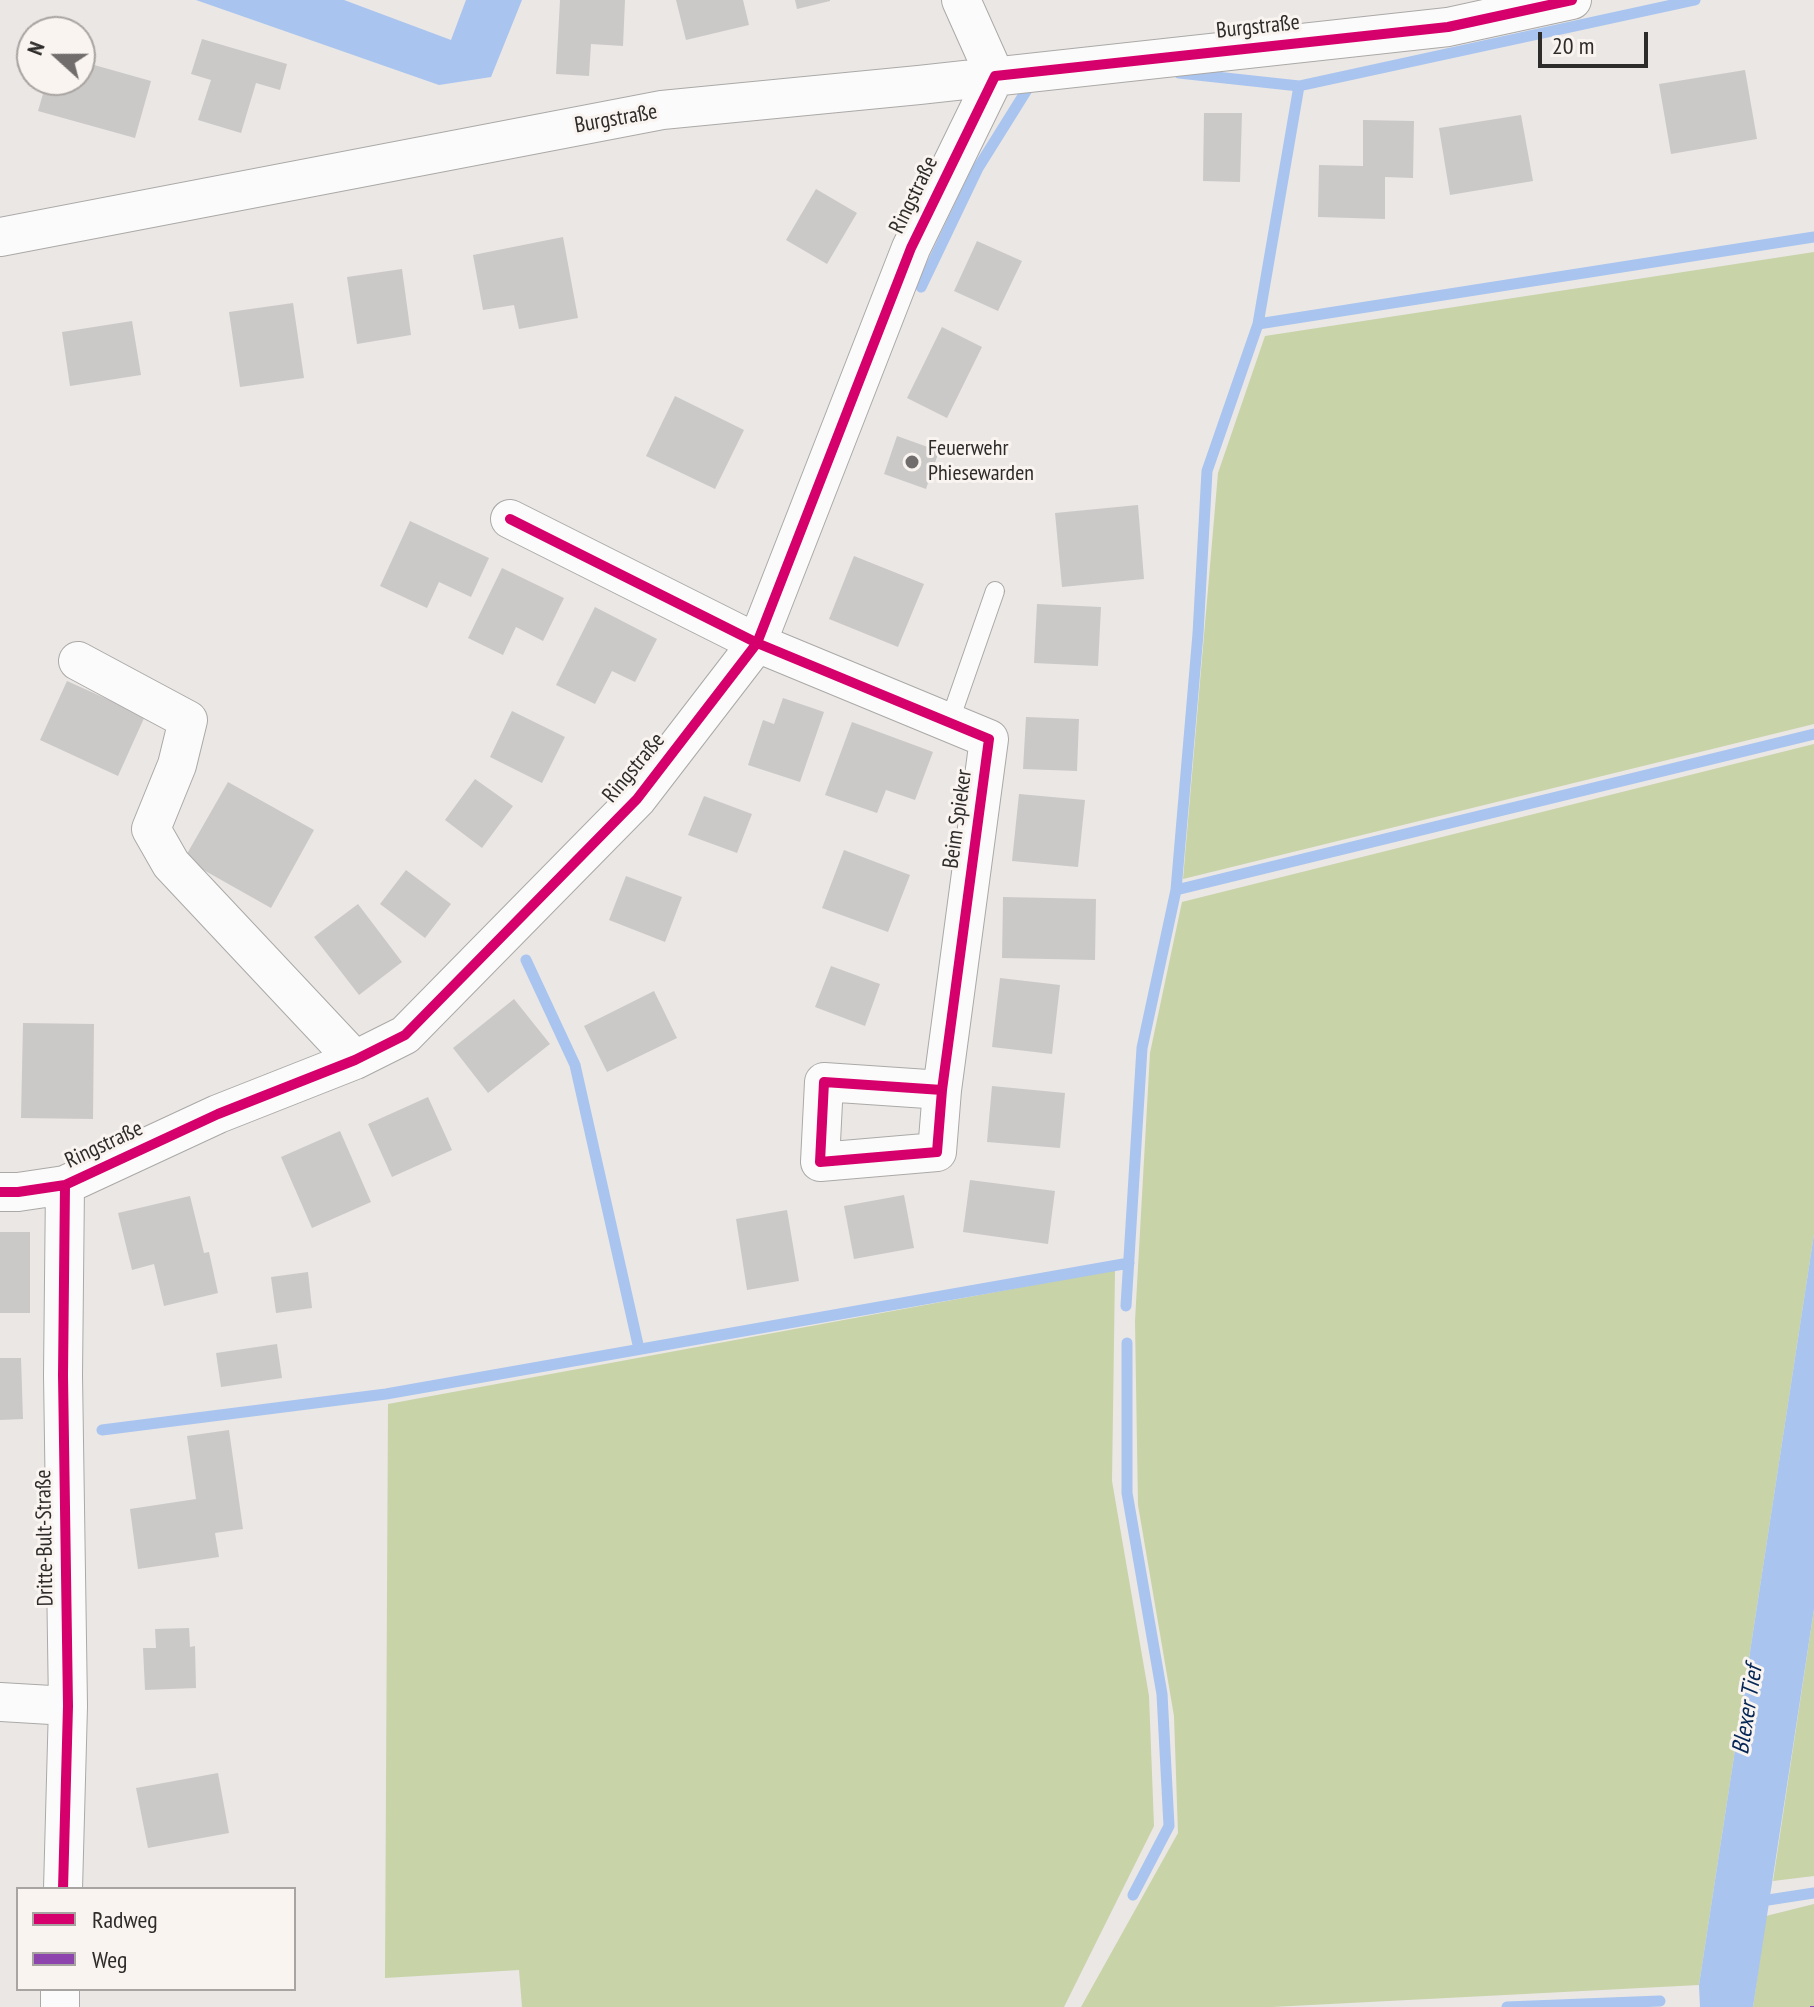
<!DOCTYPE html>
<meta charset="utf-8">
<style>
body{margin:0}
#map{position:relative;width:1814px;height:2007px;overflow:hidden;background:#eae7e5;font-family:"PT Sans Narrow",sans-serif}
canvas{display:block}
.legend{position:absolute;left:16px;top:1887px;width:280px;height:104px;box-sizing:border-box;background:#f9f4f0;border:2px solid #a8a4a1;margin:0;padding:10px 14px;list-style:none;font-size:24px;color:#2e2c2b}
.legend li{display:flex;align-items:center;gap:16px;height:40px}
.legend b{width:40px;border:2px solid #a8a4a1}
.north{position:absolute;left:16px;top:16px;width:80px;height:80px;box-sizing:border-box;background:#f9f4f0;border:2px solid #a8a4a1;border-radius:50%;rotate:291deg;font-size:22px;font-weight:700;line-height:32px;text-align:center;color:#2e2c2b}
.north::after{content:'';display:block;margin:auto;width:28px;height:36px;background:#706d6c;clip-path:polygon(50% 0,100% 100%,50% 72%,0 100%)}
.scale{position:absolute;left:1538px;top:32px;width:110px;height:36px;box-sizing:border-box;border:4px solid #2e2c2b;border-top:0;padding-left:10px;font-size:24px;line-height:28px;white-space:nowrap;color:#2e2c2b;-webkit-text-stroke:6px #f9f4f0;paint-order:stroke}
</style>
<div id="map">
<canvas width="1814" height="2007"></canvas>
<ul class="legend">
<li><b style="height:10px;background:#d6006c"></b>Radweg</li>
<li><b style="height:10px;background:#8e44ad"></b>Weg</li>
</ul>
<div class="north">N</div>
<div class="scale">20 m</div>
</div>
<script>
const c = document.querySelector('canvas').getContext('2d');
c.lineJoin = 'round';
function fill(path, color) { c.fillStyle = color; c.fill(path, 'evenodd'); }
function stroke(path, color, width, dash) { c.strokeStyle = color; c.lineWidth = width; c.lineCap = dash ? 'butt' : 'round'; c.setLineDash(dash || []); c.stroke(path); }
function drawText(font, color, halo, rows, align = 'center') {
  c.font = font + ' "PT Sans Narrow",sans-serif'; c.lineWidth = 6; c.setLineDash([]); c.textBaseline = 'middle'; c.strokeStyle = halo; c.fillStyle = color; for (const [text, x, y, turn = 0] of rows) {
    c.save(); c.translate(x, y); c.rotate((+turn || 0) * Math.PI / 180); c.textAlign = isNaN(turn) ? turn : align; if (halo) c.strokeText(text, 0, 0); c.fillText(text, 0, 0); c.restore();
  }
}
fill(new Path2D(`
 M1814,252V724L1183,879L1218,473L1265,336Z
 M1814,744V1234L1699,1985L1272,2007H1081L1178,1833L1174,1716L1138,1505L1135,1321L1150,1053L1182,902Z
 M1115,1270L1112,1481L1149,1696L1154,1826L1064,2007H522L519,1970L385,1978L388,1404Z
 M1814,1609V1876L1773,1881Z
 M1814,1904V2007H1753L1766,1916Z`), '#c8d3a8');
fill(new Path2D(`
 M196,0H344L451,40L466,0H522L491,77L439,85Z
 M1814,1234V1609L1753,2007H1700L1699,1985Z`), '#a8c4ef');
stroke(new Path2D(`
 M1179,73L1299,86L1695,0
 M921,287L978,168L1028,88L1036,85
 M1258,324L1814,237
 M1176,890L1814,734
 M526,960L575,1065L639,1349
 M1126,1306L1142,1048L1176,890L1198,634L1207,471L1258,324L1299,86
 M1127,1343V1493L1162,1694L1169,1826L1133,1895
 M102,1430L386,1394L1129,1263
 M1755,1902L1814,1893
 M1507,2007L1660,2001`), '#a8c4ef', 11);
fill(new Path2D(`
 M560,0H625L623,46L591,44L589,76L556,74Z
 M676,0H743L749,25L686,40Z
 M795,0H830V1L797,9Z
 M202,39L287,64L280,90L256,83L241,133L198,120L211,80L191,74Z
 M80,61L151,81L135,138L38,111L47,80H80Z
 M1745,70L1757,139L1671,154L1659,84Z
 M1204,113H1242L1240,182L1203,181Z
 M1521,115L1533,181L1450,195L1439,128Z
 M1363,120L1414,121L1413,178L1385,177V219L1318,217L1319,165L1363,166Z
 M816,189L857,213L827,264L786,240Z
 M563,237L578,318L519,329L514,305L483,310L473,255Z
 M977,241L1022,261L998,311L954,291Z
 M402,269L411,335L357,344L347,277Z
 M293,303L304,378L240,387L229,312Z
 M132,321L141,375L70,386L62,332Z
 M942,327L982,347L947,418L907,398Z
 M675,396L744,430L715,489L646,456Z
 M897,436L939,451L926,489L884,474Z
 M1138,505L1144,579L1062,587L1055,513Z
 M410,521L489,558L471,597L439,582L427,608L380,586Z
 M854,556L924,584L898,647L829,619Z
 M502,568L564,598L543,641L516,627L503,655L468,638Z
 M1037,604L1101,607L1098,666L1034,663Z
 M595,607L657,639L635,682L612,671L595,704L556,685Z
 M67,681L145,716L118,776L40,740Z
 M783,698L824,712L800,782L748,765L763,720L774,724Z
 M512,711L565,737L542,783L490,757Z
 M1026,717L1079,719L1077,771L1023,769Z
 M852,722L933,752L915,800L886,790L877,813L825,795Z
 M475,779L513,806L482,848L445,820Z
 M228,782L314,830L271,908L184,859Z
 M1019,794L1085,800L1078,867L1012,861Z
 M704,796L752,814L737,853L688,835Z
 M844,850L910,875L888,932L822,908Z
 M406,870L451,904L425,938L380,904Z
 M626,876L682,897L665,942L609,920Z
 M1003,897L1096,899L1095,960L1002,958Z
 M358,904L402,962L359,995L314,937Z
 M831,966L880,984L865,1026L815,1007Z
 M1000,978L1060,985L1052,1054L992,1047Z
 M654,991L677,1038L607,1072L584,1026Z
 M514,999L550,1044L488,1093L453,1048Z
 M23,1023L94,1024L93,1119L21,1118Z
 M992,1086L1065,1093L1060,1148L987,1142Z
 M428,1097L452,1150L392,1177L368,1124Z
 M340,1131L371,1202L312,1228L281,1157Z
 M970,1180L1055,1191L1048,1244L963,1232Z
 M904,1195L914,1248L854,1259L844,1206Z
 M190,1196L204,1253L209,1252L218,1293L164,1306L154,1264L132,1270L118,1213Z
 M787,1210L799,1281L747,1290L736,1219Z
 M0,1232H30V1313H0Z
 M308,1272L312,1308L276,1313L271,1277Z
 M277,1344L282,1378L221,1387L216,1353Z
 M0,1358H21L23,1419L0,1420Z
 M229,1430L243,1529L215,1533L219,1557L138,1569L130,1509L196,1499L187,1436Z
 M189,1628L190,1647L195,1646L196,1688L145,1690L143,1648H156L155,1629Z
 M218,1773L229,1833L148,1848L136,1788Z`), '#cbc9c8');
const service = new Path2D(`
 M949,723L995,591`);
const minor = new Path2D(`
 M961,0L995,76
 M0,237L662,110L919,85L1448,27L1572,0
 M510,519L757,643L989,739L942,1090L937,1152L820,1162L824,1082L942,1090
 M78,661L188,720L177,765L151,829L171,864L355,1060
 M0,1192H18L65,1185L218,1114L355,1060L405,1035L637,799L757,643L911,248L995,76
 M0,1702L68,1706
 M63,1889L68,1706L63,1375L65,1185
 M60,2007V1989`);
stroke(service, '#aba9a7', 20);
stroke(minor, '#aba9a7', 40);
stroke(service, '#fcfbfb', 18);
stroke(minor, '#fcfbfb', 38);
stroke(new Path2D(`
 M1814,2007V2006`), '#8e44ad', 8, [16, 8]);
stroke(new Path2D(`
 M995,76L1448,27L1572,0
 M510,519L757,643L989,739L942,1090L937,1152L820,1162L824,1082L942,1090
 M0,1192H18L65,1185L218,1114L355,1060L405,1035L637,799L757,643L911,248L995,76
 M63,1889L68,1706L63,1375L65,1185`), '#d6006c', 10);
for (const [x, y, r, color] of [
 [912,462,8,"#706d6c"]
]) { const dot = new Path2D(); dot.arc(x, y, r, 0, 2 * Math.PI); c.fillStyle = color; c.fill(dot); stroke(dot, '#f9f4f0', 3); }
drawText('22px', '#2e2c2b', '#f9f4f0', [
 ["Burgstraße",1258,27,-6],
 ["Burgstraße",616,119,-10],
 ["Ringstraße",914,195,-64],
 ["Ringstraße",634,768,-50],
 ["Beim Spieker",958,819,-82],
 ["Ringstraße",104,1145,-25],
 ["Dritte-Bult-Straße",45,1538,-91]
]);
drawText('22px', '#2e2c2b', '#f9f4f0', [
 ["Feuerwehr",928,449],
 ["Phiesewarden",928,474]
], 'left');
drawText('italic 24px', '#062756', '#f9f4f0', [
 ["Blexer Tief",1748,1710,-81]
]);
</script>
